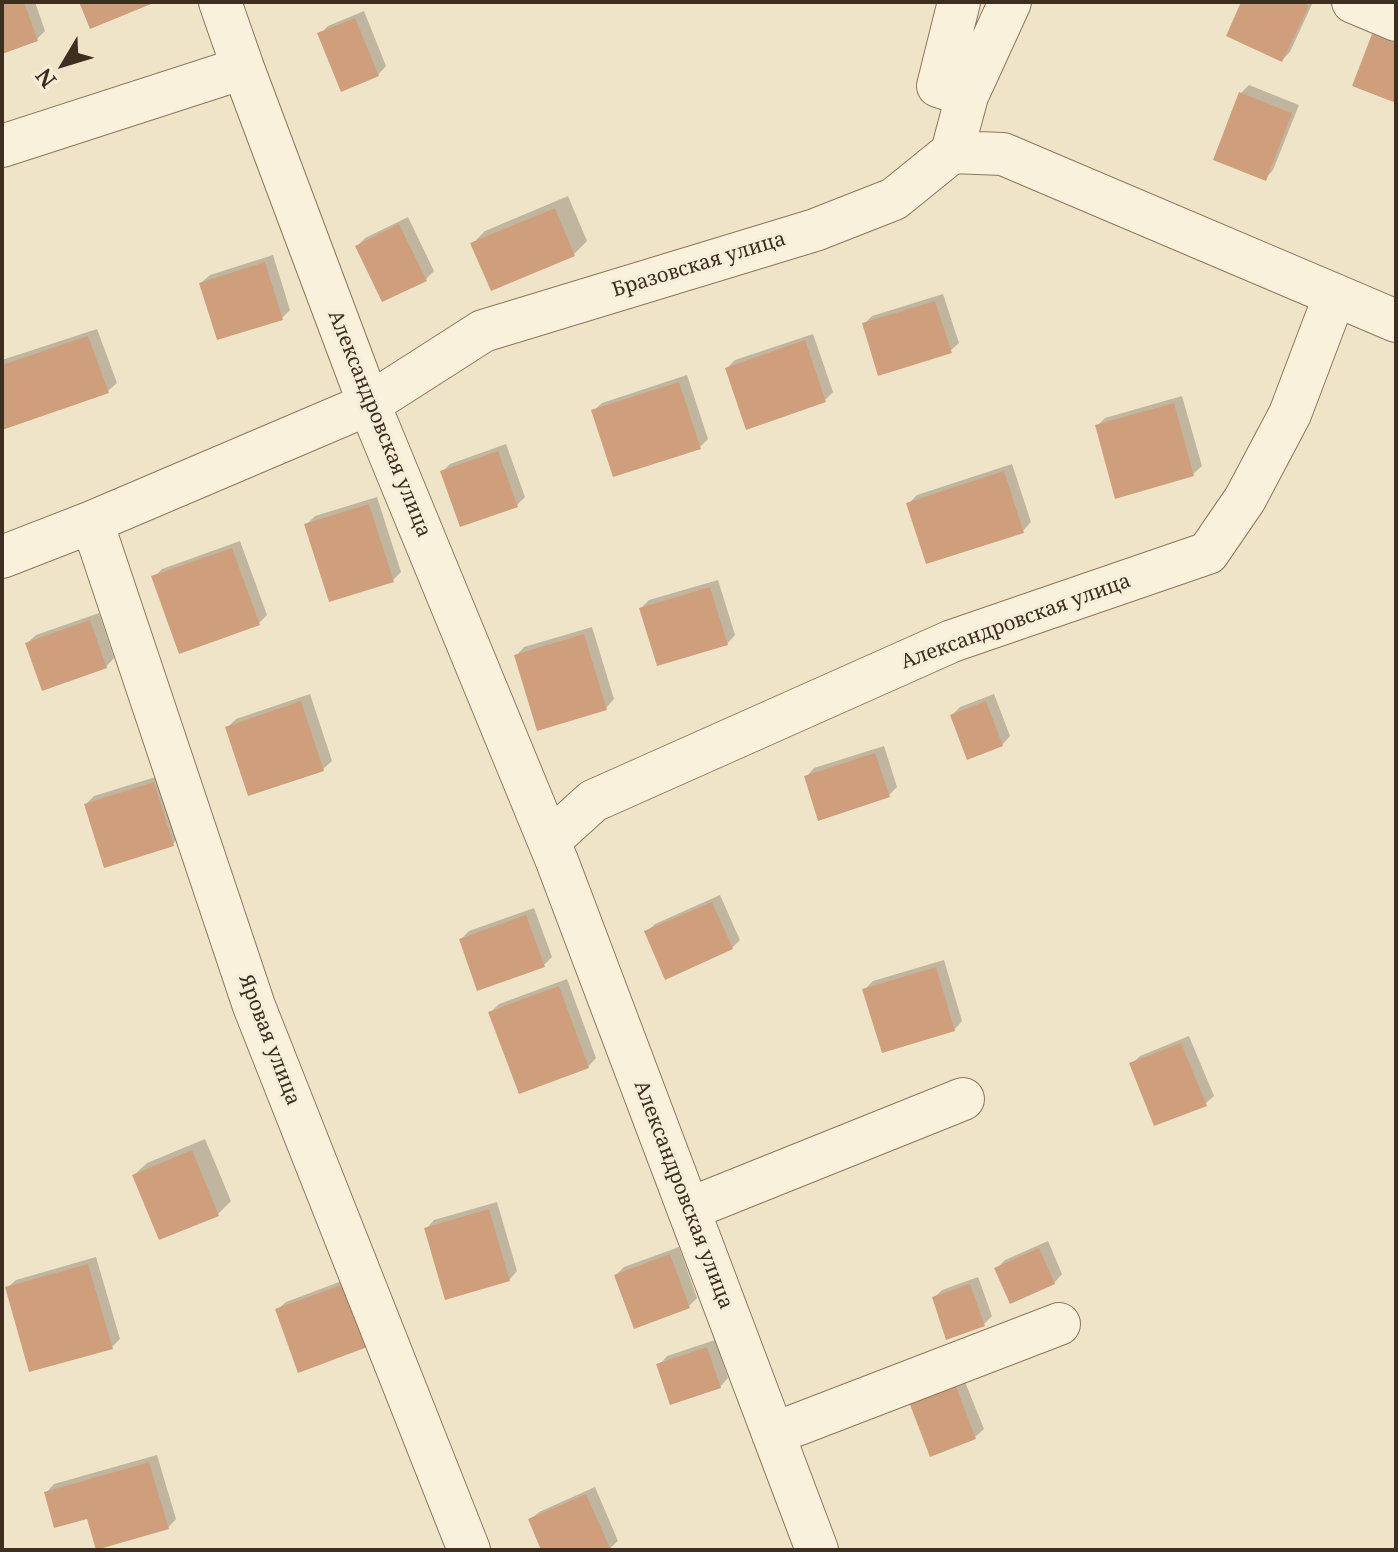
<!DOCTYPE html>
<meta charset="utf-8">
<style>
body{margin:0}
#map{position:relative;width:1398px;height:1552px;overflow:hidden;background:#f0e4c8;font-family:"Noto Serif",serif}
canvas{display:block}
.frame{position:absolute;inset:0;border:4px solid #3d2e20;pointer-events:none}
.north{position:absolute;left:24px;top:24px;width:80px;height:80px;-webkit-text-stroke:6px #f7eed8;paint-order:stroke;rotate:232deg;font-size:22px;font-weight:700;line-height:32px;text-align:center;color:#3d2e20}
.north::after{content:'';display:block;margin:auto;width:28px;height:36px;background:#3d2e20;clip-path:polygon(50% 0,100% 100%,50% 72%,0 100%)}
</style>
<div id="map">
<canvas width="1398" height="1552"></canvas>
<div class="frame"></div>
<div class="north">N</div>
</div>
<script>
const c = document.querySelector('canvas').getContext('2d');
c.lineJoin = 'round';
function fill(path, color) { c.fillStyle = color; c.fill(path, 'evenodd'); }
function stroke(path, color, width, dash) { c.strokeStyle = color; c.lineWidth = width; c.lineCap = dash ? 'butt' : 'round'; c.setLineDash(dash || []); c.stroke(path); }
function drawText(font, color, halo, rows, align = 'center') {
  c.font = font + ' "Noto Serif",serif'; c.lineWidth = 6; c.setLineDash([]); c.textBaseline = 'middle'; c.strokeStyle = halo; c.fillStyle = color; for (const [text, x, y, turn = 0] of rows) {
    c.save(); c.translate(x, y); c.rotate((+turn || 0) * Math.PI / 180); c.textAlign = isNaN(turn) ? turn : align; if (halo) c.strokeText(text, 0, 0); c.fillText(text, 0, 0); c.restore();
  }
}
fill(new Path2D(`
 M2,2H35L45,31L37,39L2,52Z
 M1244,2H1313L1290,52L1282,60Z
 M364,11L386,66L378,75L320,34L328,26Z
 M1382,27L1396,32V101L1373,35Z
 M1249,85L1299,105L1273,170L1265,179L1241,93Z
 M568,196L587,241L574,254L472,244L485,231Z
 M408,217L434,271L426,279L357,246L365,238Z
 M273,255L290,310L282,318L201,283L210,275Z
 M943,294L959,343L950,351L864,324L872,316Z
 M97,329L117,383L108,391L2,428V360Z
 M813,334L833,392L825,400L727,368L735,360Z
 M687,375L708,439L700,447L593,411L602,403Z
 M1182,396L1202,466L1193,474L1097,426L1105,418Z
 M506,444L525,497L517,505L442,472L450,464Z
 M1012,464L1031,522L1023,531L908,504L917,495Z
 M377,497L401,572L393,580L306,525L315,516Z
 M240,541L267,615L259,623L154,577L162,569Z
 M718,580L735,635L727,644L641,608L649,600Z
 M99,613L114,658L106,667L27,643L36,635Z
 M592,627L614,699L606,708L516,656L524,647Z
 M310,694L332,761L323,769L227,728L236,719Z
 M994,694L1010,736L1002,745L952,715L960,707Z
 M884,746L897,787L889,795L806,777L814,768Z
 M162,775L181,835L173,844L86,804L94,796Z
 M720,895L740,940L732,948L646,932L655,924Z
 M534,908L552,957L544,965L461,939L469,931Z
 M944,960L962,1021L954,1030L864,990L873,981Z
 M567,979L596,1058L588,1067L491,1012L499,1004Z
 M1189,1036L1214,1096L1205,1104L1131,1064L1140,1056Z
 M205,1139L231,1201L218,1214L134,1175L147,1163Z
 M497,1202L517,1271L509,1280L426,1229L434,1220Z
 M1048,1241L1062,1274L1054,1283L997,1268L1005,1260Z
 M679,1247L697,1298L689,1306L616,1275L624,1267Z
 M96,1257L120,1339L112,1347L7,1288L16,1280Z
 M355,1276L377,1336L277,1310L286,1302Z
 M978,1277L992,1316L984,1324L934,1298L942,1290Z
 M715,1340L728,1378L720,1387L659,1365L667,1356Z
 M963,1377L984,1429L975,1437L931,1454L911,1402Z
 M157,1455L176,1519L168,1528L89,1517L46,1493L54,1484Z
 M595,1487L618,1541L608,1550H543L530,1520L539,1512Z`), '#0003');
fill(new Path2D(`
 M2,2H24L38,41L2,54Z
 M79,2H156L90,29Z
 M1241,2H1301L1309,6L1282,62L1226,36Z
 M355,18L379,76L341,92L317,33Z
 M1372,34L1396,44V103L1352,86Z
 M1239,92L1292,113L1266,181L1213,160Z
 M555,208L575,256L491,291L470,243Z
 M399,224L427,281L382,302L355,246Z
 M265,262L283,320L217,340L199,283Z
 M935,301L952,353L878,376L862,323Z
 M88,336L109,393L2,430V365Z
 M805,340L826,402L746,430L725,368Z
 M679,382L701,449L613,477L591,410Z
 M1174,403L1194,476L1115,499L1095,425Z
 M498,451L518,507L460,527L440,471Z
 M1004,471L1024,533L926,564L906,503Z
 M369,504L394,582L329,602L304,524Z
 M232,548L260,625L179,654L151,576Z
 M710,587L728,645L657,666L639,608Z
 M90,620L107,668L42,691L25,643Z
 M584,634L607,710L537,731L514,655Z
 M301,701L324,771L248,796L225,727Z
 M986,701L1003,746L967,760L950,715Z
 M875,753L890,797L818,821L804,776Z
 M154,782L174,846L104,868L84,804Z
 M712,902L733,949L665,980L644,931Z
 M526,915L545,967L477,991L459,939Z
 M936,967L955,1031L882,1053L862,989Z
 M559,986L589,1068L519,1094L488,1012Z
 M1181,1043L1207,1106L1154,1126L1129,1063Z
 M192,1150L219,1216L159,1240L132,1175Z
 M489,1209L510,1281L445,1300L424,1228Z
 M1039,1248L1055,1284L1010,1304L994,1268Z
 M670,1254L690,1308L634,1329L614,1275Z
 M88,1264L113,1349L29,1372L5,1287Z
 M347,1283L370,1346L298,1373L275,1309Z
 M970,1284L985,1326L946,1340L932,1297Z
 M707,1347L721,1388L670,1405L656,1364Z
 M955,1384L976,1439L930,1457L909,1402Z
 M149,1462L169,1529L96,1550L87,1519L54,1528L44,1492Z
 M586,1494L611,1550H541L528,1519Z`), '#cf9f7d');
const minor = new Path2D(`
 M220,2L243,68L369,404L557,861L817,1550
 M959,2L938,86L967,96
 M1353,2L1396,20
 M2,146L243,68
 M952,152L967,96L1010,2
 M92,522L254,1006L469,1550
 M2,557L92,522L369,404L483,331L815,230L894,199L952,152L1003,154L1396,321
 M549,841L593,801L952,641L1208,553L1245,499L1290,414L1335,295
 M689,1209L963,1099
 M773,1434L1059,1324`);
stroke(minor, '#8d765c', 44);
stroke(minor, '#faf1dc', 42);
drawText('20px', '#3d2e20', '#f7eed8', [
 ["Бразовская улица",699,265,-17],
 ["Александровская улица",379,424,68],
 ["Александровская улица",1016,622,-20],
 ["Яровая улица",269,1040,69],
 ["Александровская улица",683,1195,69]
]);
</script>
